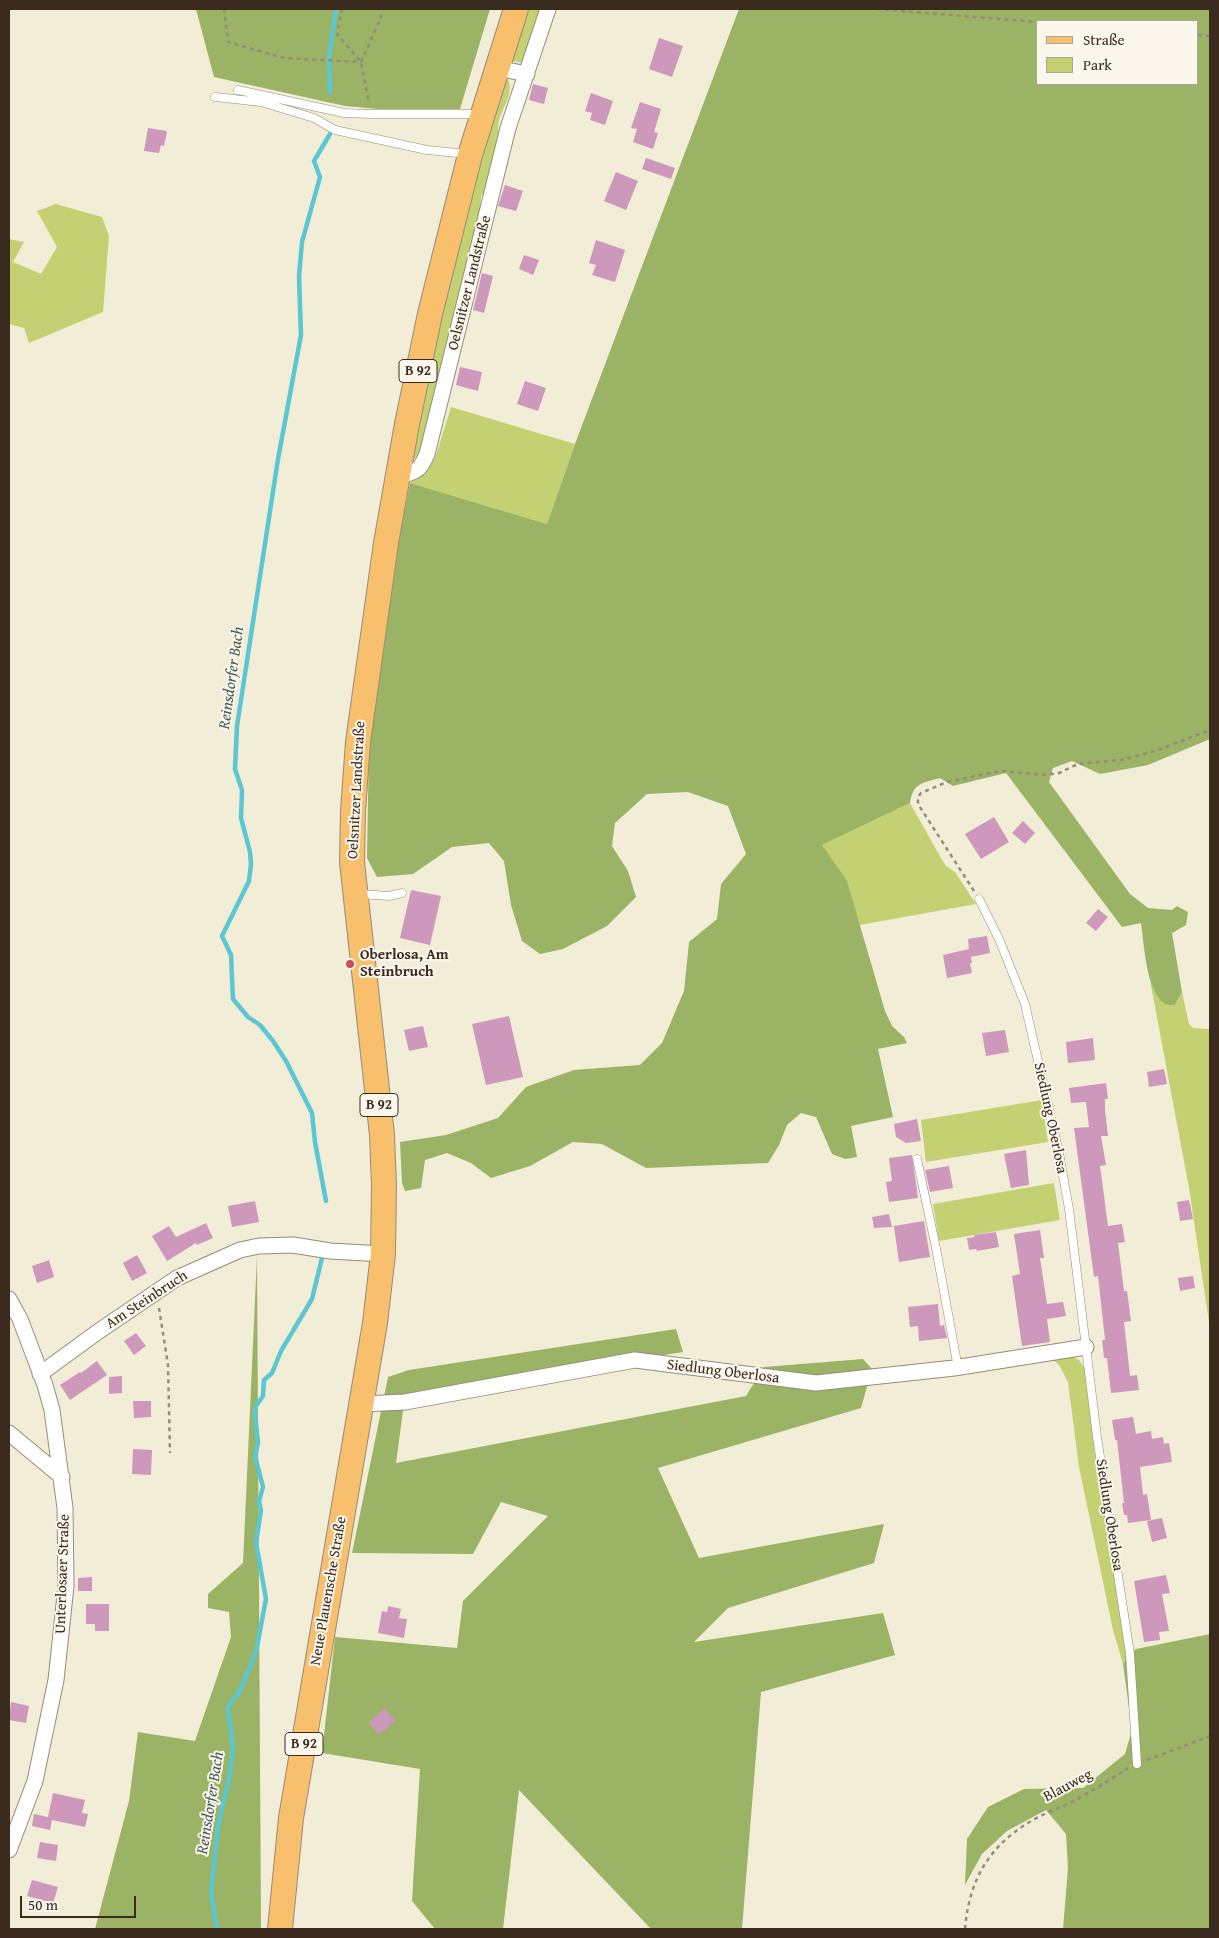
<!DOCTYPE html>
<meta charset="utf-8">
<style>
body{margin:0}
#map{position:relative;width:1219px;height:1938px;overflow:hidden;background:#f2edd6;font-family:"Gentium Book Plus",serif}
canvas{display:block}
.frame{position:absolute;inset:0;border:10px solid #3b2a1e;pointer-events:none}
.legend{position:absolute;left:1036px;top:20px;width:162px;height:65px;box-sizing:border-box;background:#fbf7ec;border:1px solid #aea59a;margin:0;padding:6px 9px;list-style:none;font-size:15px;color:#3b2a1e}
.legend li{display:flex;align-items:center;gap:10px;height:25px}
.legend b{width:25px;border:1px solid #aea59a}
.scale{position:absolute;left:20px;top:1896px;width:116px;height:22px;box-sizing:border-box;border:2px solid #3b2a1e;border-top:0;padding-left:6px;font-size:15px;line-height:18px;white-space:nowrap;color:#3b2a1e;-webkit-text-stroke:4px #fbf7ec;paint-order:stroke}
</style>
<div id="map">
<canvas width="1219" height="1938"></canvas>
<div class="frame"></div>
<ul class="legend">
<li><b style="height:6px;background:#f8bf6c"></b>Straße</li>
<li><b style="height:14px;background:#c4d172"></b>Park</li>
</ul>
<div class="scale">50 m</div>
</div>
<script>
const c = document.querySelector('canvas').getContext('2d');
c.lineJoin = 'round';
function fill(path, color) { c.fillStyle = color; c.fill(path, 'evenodd'); }
function stroke(path, color, width, dash) { c.strokeStyle = color; c.lineWidth = width; c.lineCap = dash ? 'butt' : 'round'; c.setLineDash(dash || []); c.stroke(path); }
function drawText(font, color, halo, rows, align = 'center') {
  c.font = font + ' "Gentium Book Plus",serif'; c.lineWidth = 4; c.setLineDash([]); c.textBaseline = 'middle'; c.strokeStyle = halo; c.fillStyle = color; for (const [text, x, y, turn = 0] of rows) {
    c.save(); c.translate(x, y); c.rotate((+turn || 0) * Math.PI / 180); c.textAlign = isNaN(turn) ? turn : align; if (halo) c.strokeText(text, 0, 0); c.fillText(text, 0, 0); c.restore();
  }
}
fill(new Path2D(`
 M527,9H545L524,63L512,61L511,57Z
 M505,79L509,81C514,103 492,114 500,139L487,189L481,196L479,228L445,357L440,367V377C436,398 431,450 412,460L457,239Z
 M56,204L102,217L109,236L103,312L29,343L24,328L9,324V239L24,242L13,262L41,274L57,247L37,211Z
 M451,407L575,444L547,524L410,483L435,458Z
 M910,803L945,865L955,872L976,904L860,925L822,845Z
 M1150,980L1155,993L1175,1005L1182,992L1189,1024L1193,1028L1208,1029L1210,1030V1329L1189,1188Z
 M1042,1100L1048,1142L926,1162L921,1120Z
 M1054,1183L1060,1220L939,1241L933,1204Z
 M1072,1356L1079,1360L1086,1370L1095,1455L1128,1655L1123,1664L1113,1630L1079,1467L1068,1382L1059,1365L1050,1357Z`), '#c4d172');
fill(new Path2D(`
 M196,9H490L460,109H378L345,106L214,77Z
 M739,9H1210V739L1148,765L1100,774L1072,761L1053,768L1049,782L1130,894L1148,908L1172,910L1177,906L1188,912L1186,925L1172,933L1182,992L1175,1005C1172,1005 1166,1005 1164,1003C1146,991 1144,943 1141,923L1122,927L1006,773L953,786L940,778C922,783 913,783 910,803L822,845L847,881L885,1011L892,1026L904,1037L907,1043L878,1049L893,1117L851,1126L857,1157L845,1159L832,1154L816,1117L801,1113L787,1125L779,1145L768,1163L646,1168L602,1144L573,1142L530,1166L491,1178L471,1163L447,1153L425,1160L421,1188L405,1191L402,1183L400,1142L446,1135L498,1118L526,1087L574,1070L640,1065L662,1043L684,991L689,942L717,919L721,884L746,854L728,806L688,792L647,794L615,823L612,846L628,871L636,897L607,926L563,949L540,954L522,941L511,905L504,861L489,843L452,847L413,874L377,877L367,858L369,742L398,545L410,483L547,524L575,444ZM1038,21H1198V84H1038Z
 M257,1256L261,1929H95L129,1801L138,1732L195,1741L231,1637L229,1612L208,1608V1594L243,1563Z
 M676,1329L683,1352L405,1396L396,1463L746,1396L764,1367L863,1359L872,1369L861,1408L658,1468L699,1558L884,1524L874,1563L728,1608L694,1642L883,1613L895,1655L761,1692L742,1929H651L519,1790L503,1929H435L412,1901L420,1769L322,1753L335,1637L457,1648L463,1601L548,1516L501,1502L473,1554L352,1553L388,1377L409,1370Z
 M1210,1634V1929H1063L1068,1868L1066,1834L1046,1810L1007,1831L982,1854L965,1885L967,1839L988,1807L1024,1789L1083,1788L1125,1754L1132,1730L1123,1664L1128,1655L1136,1649Z`), '#9bb364');
stroke(new Path2D(`
 M330,92L329,57L336,9
 M326,1201L315,1142L312,1113L286,1061L273,1041L260,1025L248,1017L233,999L231,955L222,936L249,881L251,864L250,852L241,818L242,790L235,769L237,726L278,459L301,335L299,276L302,242L320,177L314,161L330,134
 M217,1929L211,1892L218,1825L229,1779L233,1748L228,1708L233,1699L239,1693L256,1652L266,1599L256,1543L261,1510L259,1501L263,1487L255,1456L258,1443L255,1414L256,1406L263,1396L264,1380L272,1373L281,1351L312,1299L322,1258`), '#5ac7d2', 4.5);
fill(new Path2D(`
 M659,38L683,46L672,77L649,69Z
 M533,84L548,88L544,104L529,100Z
 M591,93L613,101L605,125L590,120L592,113L585,111Z
 M640,102L661,109L654,132L658,133L653,149L633,142L637,129L631,128Z
 M148,128L167,131L164,146L161,145L159,153L144,151Z
 M646,158L675,168L671,179L642,169Z
 M616,172L638,181L626,210L604,201Z
 M505,185L523,191L516,211L498,206Z
 M596,240L625,250L615,282L592,275L596,265L589,263Z
 M524,255L539,260L533,275L519,269Z
 M482,273L493,276L484,313L473,310Z
 M460,367L482,372L478,391L456,385Z
 M525,381L546,388L538,411L517,404Z
 M994,817L1009,842L981,859L965,834Z
 M1023,821L1035,833L1025,844L1012,833Z
 M411,890L441,896L430,945L400,938Z
 M1098,909L1108,917L1096,931L1086,923Z
 M987,936L990,953L971,957L972,963H970L972,973L947,978L943,955L969,949L968,939Z
 M509,1016L523,1077L486,1085L472,1024Z
 M423,1026L428,1047L409,1051L404,1030Z
 M1005,1030L1009,1052L986,1056L982,1033Z
 M1093,1038L1095,1060L1068,1063L1066,1042Z
 M1164,1069L1167,1084L1149,1087L1147,1072Z
 M1106,1083L1108,1099H1105V1110L1108,1136H1101L1106,1165L1100,1166L1103,1188L1108,1226L1122,1224L1125,1242L1118,1243L1124,1291H1127L1131,1321L1124,1322L1130,1376L1137,1375L1139,1390L1111,1393L1107,1358H1104L1102,1340H1105L1098,1276L1094,1277L1074,1128L1089,1127L1086,1102L1071,1103L1069,1088Z
 M917,1119L921,1141L906,1143L896,1137L894,1124Z
 M1026,1150L1029,1185L1011,1188L1004,1154Z
 M912,1155L918,1198L889,1202L886,1182L892,1181L889,1158Z
 M949,1166L953,1188L930,1192L925,1170Z
 M1189,1200L1193,1219L1180,1221L1177,1202Z
 M255,1201L259,1222L232,1227L228,1206Z
 M889,1214L892,1227L874,1228L872,1217Z
 M924,1221L930,1257L899,1262L894,1226Z
 M206,1223L213,1238L197,1245L196,1243L167,1261L152,1236L169,1226L176,1237Z
 M1040,1230L1044,1258H1040L1047,1304L1063,1302L1066,1316L1047,1319L1050,1342L1022,1346L1012,1276L1020,1274L1014,1234Z
 M996,1232L999,1247L977,1251L976,1249L969,1250L967,1238L975,1237L974,1235Z
 M137,1255L147,1273L132,1281L123,1263Z
 M49,1260L54,1277L37,1283L32,1266Z
 M1193,1276L1195,1288L1180,1291L1178,1278Z
 M938,1304L940,1326L944,1325L947,1338L919,1341L918,1326L910,1327L908,1307Z
 M136,1333L146,1346L134,1355L124,1341Z
 M97,1361L107,1375L70,1400L60,1385L80,1372L81,1373Z
 M122,1376V1393L109,1394V1377Z
 M133,1401H151V1417L134,1418Z
 M1133,1417L1136,1434L1151,1431L1152,1439L1163,1437L1164,1444L1169,1443L1172,1462L1140,1467L1143,1495L1147,1494L1151,1520L1128,1523L1127,1515H1124L1122,1503H1124L1117,1440H1115L1112,1420Z
 M133,1449L152,1450L151,1475L132,1474Z
 M1162,1518L1167,1538L1152,1542L1147,1521Z
 M1166,1575L1170,1593L1162,1594L1169,1631L1159,1632L1160,1640L1144,1642L1134,1581Z
 M92,1577V1591H78V1578Z
 M86,1604H109V1631H95V1624H86Z
 M388,1606L401,1609L399,1618L407,1619L404,1638L378,1633L382,1611L387,1612Z
 M11,1702L29,1706L26,1723L9,1720Z
 M385,1708L395,1721L379,1735L369,1722Z
 M53,1793L85,1800L82,1813L88,1814L85,1827L52,1820L50,1830L32,1826L34,1814L48,1817Z
 M40,1842L58,1845L56,1861L37,1858Z
 M32,1880L58,1887L53,1903L27,1896Z`), '#ce98bc');
const lane = new Path2D(`
 M238,90L344,113L371,114H481
 M215,97L261,102L314,118L335,130L427,150L467,154
 M360,894L389,896L402,893
 M979,899L999,939L1025,1004L1059,1153L1069,1209L1097,1437L1130,1654L1137,1764
 M917,1159L936,1248L958,1368`);
const street = new Path2D(`
 M497,68L527,74
 M397,477C416,471 419,473 427,454L508,128L548,9
 M9,1299L20,1319L45,1385L52,1410L65,1508L66,1586L56,1680L35,1781L9,1850
 M40,1374L99,1331L177,1278L240,1250L259,1246L293,1245L330,1251L383,1254
 M362,1404L405,1402L635,1360L816,1383L954,1368L1086,1347
 M9,1433L62,1477`);
const primary = new Path2D(`
 M280,1929L291,1818L375,1323L383,1254L384,1185L382,1135L352,862L353,811L358,742L386,543L407,424L430,314L470,155L516,9`);
stroke(lane, '#968c7a', 9);
stroke(street, '#968c7a', 17);
stroke(primary, '#968c7a', 26);
stroke(new Path2D(`
 M224,9L228,42L284,58L361,62
 M342,9L337,34L361,62L369,103
 M877,9L1038,22
 M1198,35L1210,36
 M361,62L379,22L383,9
 M974,891L918,804V797L921,793L947,782L1000,771L1044,775L1059,773L1078,764L1121,760L1158,750L1210,730
 M159,1308L168,1365L170,1453
 M1147,1760L1210,1736
 M965,1929C969,1880 989,1845 1033,1820C1045,1813 1059,1808 1072,1802C1091,1792 1109,1780 1128,1768`), '#968c7a', 2.5, [4, 4]);
stroke(lane, '#fff', 8);
stroke(street, '#fff', 15);
stroke(primary, '#f8bf6c', 24);
for (const [x, y, r, color] of [
 [350,964,5,"#d1495b"]
]) { const dot = new Path2D(); dot.arc(x, y, r, 0, 2 * Math.PI); c.fillStyle = color; c.fill(dot); stroke(dot, '#fbf7ec', 2); }
for (const [x, y, w] of [
 [418,371,38],
 [379,1105,38],
 [304,1744,38]
]) { const box = new Path2D(); box.roundRect(x - w / 2, y - 11.5, w, 23, 4); c.fillStyle = '#fbf7ec'; c.fill(box); stroke(box, '#3b2a1e', 1); }
drawText('bold 14px', '#3b2a1e', null, [
 ["B 92",418,371],
 ["B 92",379,1105],
 ["B 92",304,1744]
]);
drawText('15px', '#3b2a1e', '#fbf7ec', [
 ["Oelsnitzer Landstraße",470,283,-76],
 ["Oelsnitzer Landstraße",357,790,-87],
 ["Siedlung Oberlosa",1050,1118,78],
 ["Am Steinbruch",147,1300,-33],
 ["Siedlung Oberlosa",723,1372,7],
 ["Siedlung Oberlosa",1109,1515,81],
 ["Unterlosaer Straße",63,1574,-88],
 ["Neue Plauensche Straße",329,1591,-80],
 ["Blauweg",1068,1786,-28]
]);
drawText('bold 15px', '#3b2a1e', '#fbf7ec', [
 ["Oberlosa, Am",360,955],
 ["Steinbruch",360,972]
], 'left');
drawText('italic 16px', '#445954', '#fbf7ec', [
 ["Reinsdorfer Bach",232,678,-82],
 ["Reinsdorfer Bach",211,1803,-81]
]);
</script>
